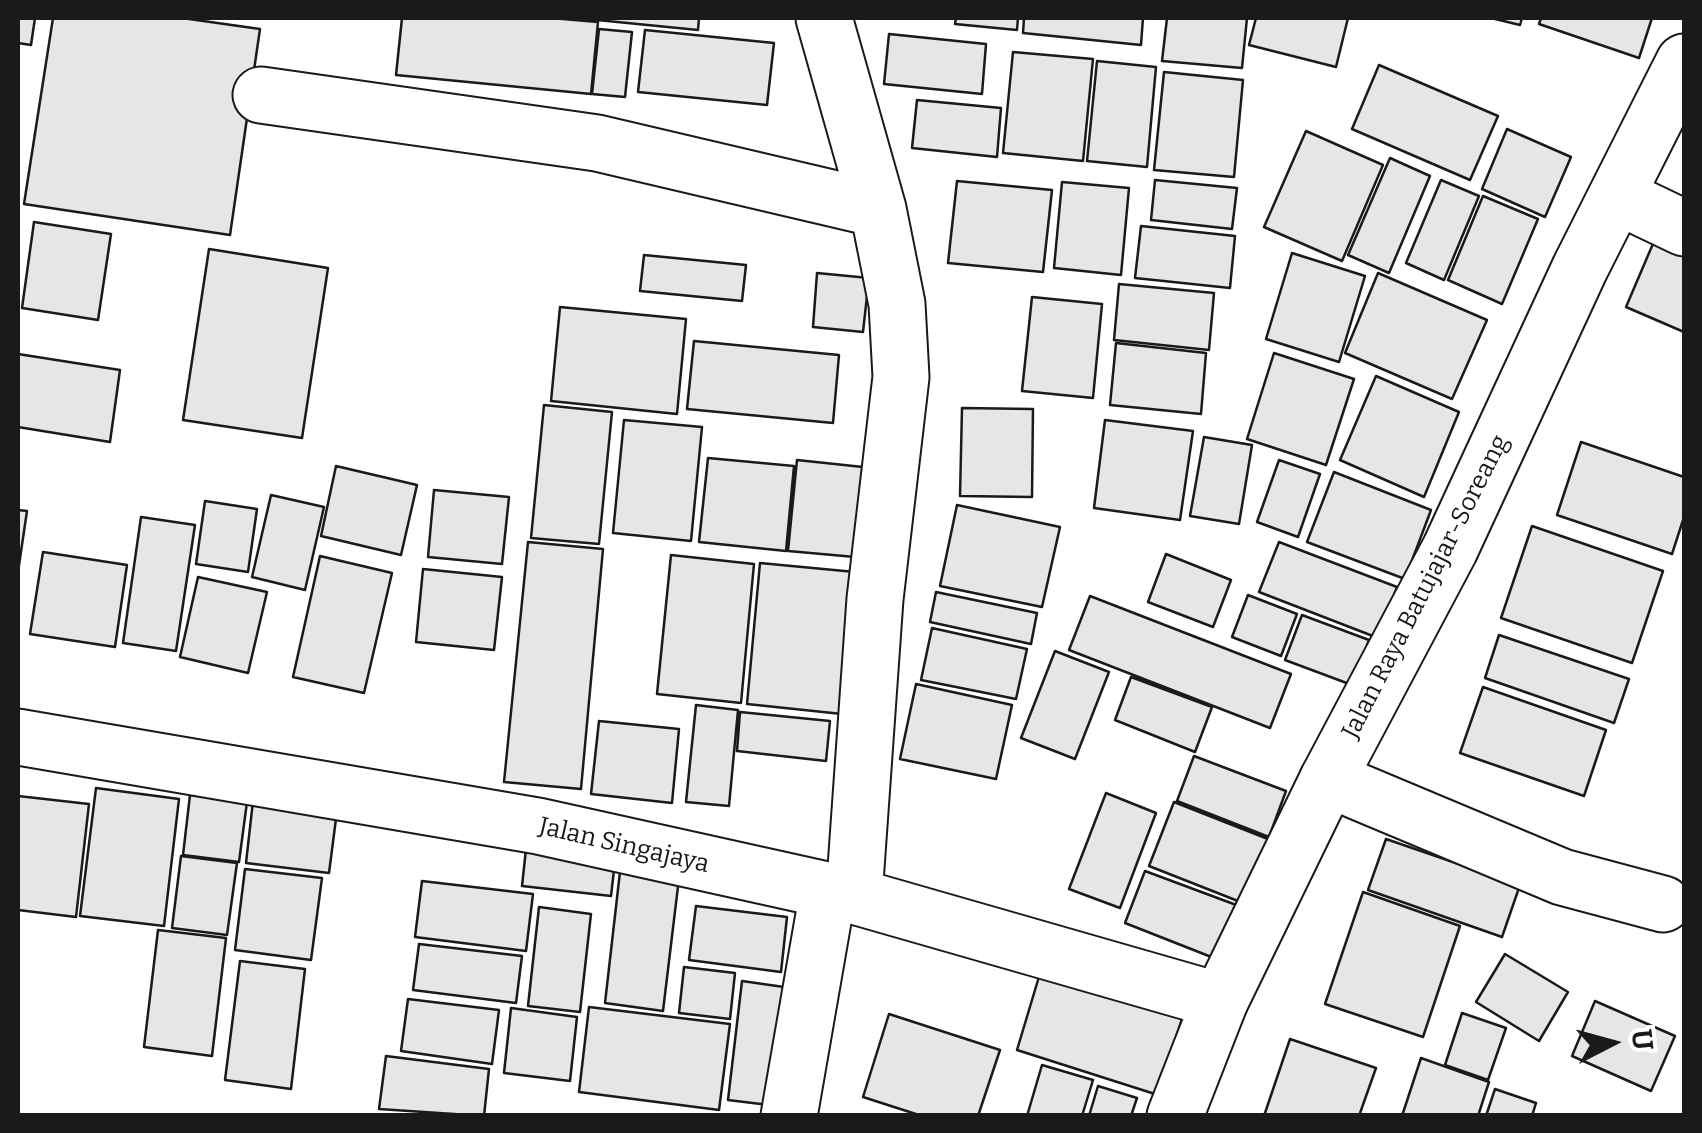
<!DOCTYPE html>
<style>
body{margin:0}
#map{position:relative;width:1702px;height:1133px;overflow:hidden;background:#fff;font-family:Bitter,serif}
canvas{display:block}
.frame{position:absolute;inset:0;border:20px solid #1a1a1a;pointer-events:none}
.north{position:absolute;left:1562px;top:993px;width:100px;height:100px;-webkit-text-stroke:8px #fff;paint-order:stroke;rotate:84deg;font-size:28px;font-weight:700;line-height:40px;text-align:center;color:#1a1a1a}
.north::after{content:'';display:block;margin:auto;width:35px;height:45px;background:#1a1a1a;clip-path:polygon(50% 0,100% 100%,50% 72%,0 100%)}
</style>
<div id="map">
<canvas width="1702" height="1133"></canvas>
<div class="frame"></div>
<div class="north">U</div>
</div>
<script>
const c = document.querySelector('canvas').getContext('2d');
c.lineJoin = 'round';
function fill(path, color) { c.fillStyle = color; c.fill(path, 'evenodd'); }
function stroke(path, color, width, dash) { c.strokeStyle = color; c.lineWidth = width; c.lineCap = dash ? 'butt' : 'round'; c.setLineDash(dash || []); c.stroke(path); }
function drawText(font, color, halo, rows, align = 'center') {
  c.font = font + ' Bitter,serif'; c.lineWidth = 8; c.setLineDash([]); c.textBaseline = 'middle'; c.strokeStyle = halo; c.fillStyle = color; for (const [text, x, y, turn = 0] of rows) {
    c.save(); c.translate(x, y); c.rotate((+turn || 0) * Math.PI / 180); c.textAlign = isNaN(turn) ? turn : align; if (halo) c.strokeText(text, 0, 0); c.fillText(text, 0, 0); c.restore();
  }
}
const building = new Path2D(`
 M18,18H35L31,45L18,43Z
 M53,18H182L260,29L230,235L24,204Z
 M402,18H551L598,22L591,94L396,75Z
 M577,18H699L698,30Z
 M956,18H1018L1017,30L955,24Z
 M1024,18H1143L1141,45L1023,33Z
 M1167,18H1247L1242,68L1162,61Z
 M1256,18H1348L1336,67L1249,45Z
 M1491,18H1522L1520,25Z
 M1541,18H1652L1639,58L1539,24Z
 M599,29L632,32L625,97L592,94Z
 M645,30L774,43L767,105L638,92Z
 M889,34L986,44L982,94L884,84Z
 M1013,52L1093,59L1083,161L1003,153Z
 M1097,61L1156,67L1147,167L1087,161Z
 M1379,65L1498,116L1470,180L1352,129Z
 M1164,72L1243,80L1234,177L1154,170Z
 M917,100L1001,108L997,157L912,148Z
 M1507,129L1571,157L1545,217L1482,189Z
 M1306,131L1383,165L1342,261L1264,227Z
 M1390,158L1430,176L1389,273L1348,255Z
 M1155,180L1237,188L1232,229L1151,220Z
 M1441,180L1479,196L1444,280L1406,263Z
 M957,181L1052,190L1043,272L948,263Z
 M1062,182L1129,188L1121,275L1054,268Z
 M1483,196L1538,219L1502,304L1448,280Z
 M34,222L111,234L98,320L22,308Z
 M1141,226L1235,236L1230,288L1135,278Z
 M1655,239L1684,252V332L1626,307Z
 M209,249L328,268L302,438L183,420Z
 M1292,253L1365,276L1339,362L1266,339Z
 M644,255L746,265L742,301L640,291Z
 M817,273L869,278L863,332L813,327Z
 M1378,273L1487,320L1452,399L1345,353Z
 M1119,284L1214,293L1209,350L1114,340Z
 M1032,297L1102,304L1093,398L1022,391Z
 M560,307L686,319L677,414L551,401Z
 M694,341L839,355L833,423L687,409Z
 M1116,343L1206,353L1201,414L1110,405Z
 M1274,353L1354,379L1326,465L1247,439Z
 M18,354L120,370L110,442L18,427Z
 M1376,376L1459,412L1424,497L1340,460Z
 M544,405L612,412L599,544L531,538Z
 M962,408L1033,409L1032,497L960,496Z
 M624,420L702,427L691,541L613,533Z
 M1105,420L1193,431L1180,520L1094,508Z
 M1204,437L1252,445L1239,524L1190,516Z
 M1581,442L1684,477V517L1672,554L1557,515Z
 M708,458L794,466L786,551L699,542Z
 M797,460L863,467L855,557L788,551Z
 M1279,460L1320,474L1298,537L1257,522Z
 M336,466L417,485L401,555L321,536Z
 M1334,472L1431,510L1405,579L1307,542Z
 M434,490L509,497L502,564L428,557Z
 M271,495L324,507L305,590L252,577Z
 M205,501L257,509L248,572L196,564Z
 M957,505L1060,527L1042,607L940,586Z
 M18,510L27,511L18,572Z
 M141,517L195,525L176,651L123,643Z
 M1532,526L1663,571L1632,663L1501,618Z
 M528,542L603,549L581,789L504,782Z
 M1279,542L1397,587L1378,638L1259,592Z
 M43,552L127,565L115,647L30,634Z
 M1166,554L1231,580L1213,627L1148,602Z
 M671,555L754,564L741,703L657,694Z
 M320,556L392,573L364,693L293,677Z
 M760,563L855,572L842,714L747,704Z
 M423,569L502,577L494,650L416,642Z
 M198,577L267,592L248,673L180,657Z
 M936,592L1037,613L1031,644L930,622Z
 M1248,595L1297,614L1281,656L1232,637Z
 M1090,596L1291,674L1270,728L1069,650Z
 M1302,615L1369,640L1352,685L1285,660Z
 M932,628L1027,649L1016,699L921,680Z
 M1499,635L1629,679L1614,723L1485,678Z
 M1055,651L1109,672L1075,759L1021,738Z
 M1131,677L1212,707L1195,752L1115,720Z
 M916,684L1012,705L996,779L900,759Z
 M1483,687L1606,730L1584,796L1460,753Z
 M696,705L738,710L729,806L686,802Z
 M740,712L830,721L826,761L737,751Z
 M599,721L679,729L672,803L591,794Z
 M1194,756L1286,791L1269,837L1177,801Z
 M96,788L179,799L164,926L80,916Z
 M1106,793L1156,813L1120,908L1069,889Z
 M190,795L247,802L239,862L183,855Z
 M18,796L89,804L76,917L18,910Z
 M253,801L337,811L329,873L246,863Z
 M1174,802L1268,839L1243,903L1149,866Z
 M1386,839L1520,885L1502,937L1368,890Z
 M526,849L615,861L611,896L522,886Z
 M181,856L237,863L227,935L172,928Z
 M621,863L680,870L663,1011L605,1003Z
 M245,869L322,878L311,960L235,950Z
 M1145,871L1239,906L1219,960L1125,923Z
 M422,881L533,894L526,951L415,937Z
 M1363,892L1460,926L1423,1037L1325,1004Z
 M696,906L787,917L781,972L689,960Z
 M539,907L591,914L580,1012L528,1006Z
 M158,930L226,938L212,1056L144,1047Z
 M419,944L522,956L516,1003L413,990Z
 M1505,954L1568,992L1539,1041L1476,1002Z
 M1044,960L1186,1006L1158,1095L1017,1050Z
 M240,961L305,969L291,1089L225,1080Z
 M684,967L735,973L730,1019L679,1013Z
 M742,981L791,988L777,1106L728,1100Z
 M408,999L499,1010L492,1064L401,1051Z
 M1595,1001L1675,1036L1651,1091L1572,1056Z
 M589,1007L730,1024L719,1110L579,1092Z
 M511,1008L577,1017L570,1081L504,1073Z
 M1462,1013L1506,1028L1488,1080L1445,1065Z
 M889,1014L1000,1050L978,1116H922L863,1097Z
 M1290,1039L1376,1068L1359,1116H1264Z
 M386,1056L489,1069L484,1116L379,1109Z
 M1421,1058L1489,1082L1478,1116H1402Z
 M1042,1065L1093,1080L1082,1116H1027Z
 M1098,1086L1137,1098L1131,1116H1089Z
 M1495,1089L1536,1103L1532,1116H1486Z`);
fill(building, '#e6e6e6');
stroke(building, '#1a1a1a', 2.5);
const minor = new Path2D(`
 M824,18L878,209L897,304L901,377L875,599L854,896
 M261,95L597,143L878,209
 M1617,196L1684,228
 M18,737L538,826L854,896L1220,1001
 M1328,779L1562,877L1663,904
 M789,1116L828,892`);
const highway = new Path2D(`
 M1175,1116L1220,1001L1328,779L1450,549L1580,268L1684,62`);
stroke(minor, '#1a1a1a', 59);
stroke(highway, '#1a1a1a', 59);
stroke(minor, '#fff', 55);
stroke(highway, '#fff', 55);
drawText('25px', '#1a1a1a', '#fff', [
 ["Jalan Raya Batujajar-Soreang",1426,587,-63],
 ["Jalan Singajaya",624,846,13]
]);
</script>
